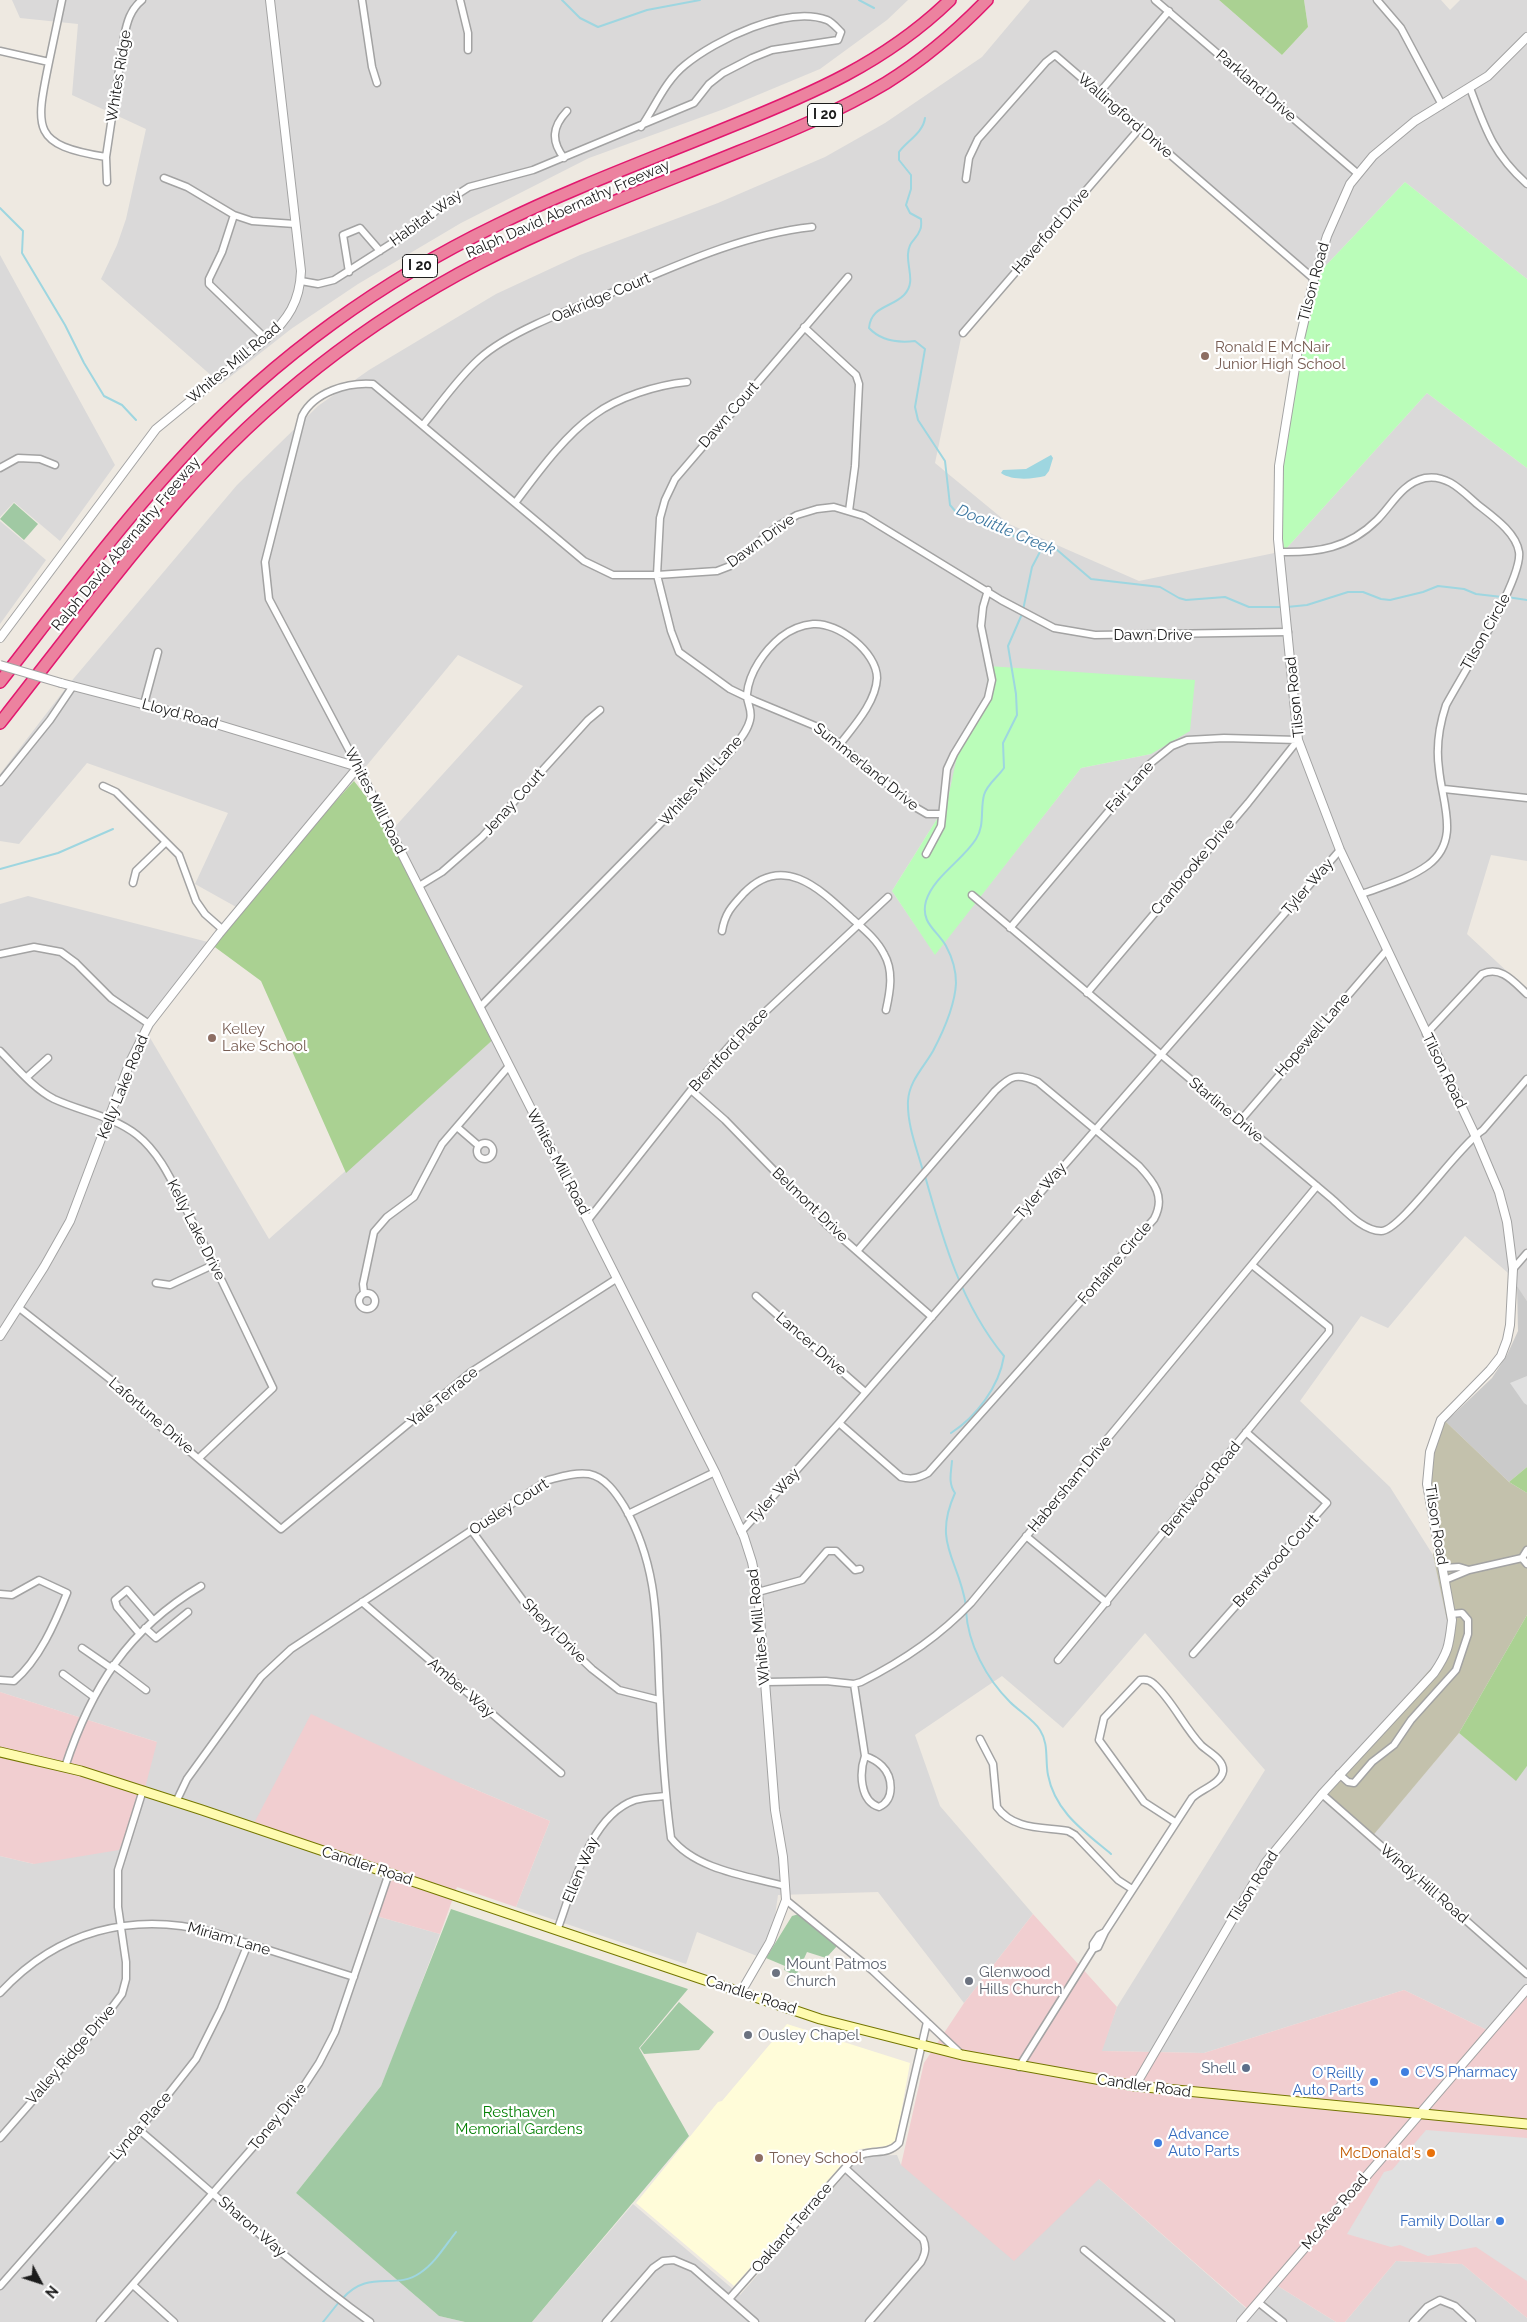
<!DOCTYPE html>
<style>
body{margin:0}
#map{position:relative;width:1527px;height:2322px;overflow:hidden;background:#eee9e1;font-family:Raleway,sans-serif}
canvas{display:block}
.north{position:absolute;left:15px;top:2257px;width:50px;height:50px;-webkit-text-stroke:4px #fff;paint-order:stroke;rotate:130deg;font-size:14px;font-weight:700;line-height:20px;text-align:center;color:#1c1c1c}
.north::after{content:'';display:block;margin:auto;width:18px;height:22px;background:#1c1c1c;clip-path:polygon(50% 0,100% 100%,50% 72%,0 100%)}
</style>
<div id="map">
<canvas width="1527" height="2322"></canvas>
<div class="north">N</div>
</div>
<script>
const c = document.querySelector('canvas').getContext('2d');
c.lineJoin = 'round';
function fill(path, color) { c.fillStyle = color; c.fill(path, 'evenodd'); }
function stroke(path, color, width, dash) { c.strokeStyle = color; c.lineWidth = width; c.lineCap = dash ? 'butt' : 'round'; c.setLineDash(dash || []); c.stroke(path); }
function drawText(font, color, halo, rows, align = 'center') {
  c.font = font + ' Raleway,sans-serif'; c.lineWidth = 4.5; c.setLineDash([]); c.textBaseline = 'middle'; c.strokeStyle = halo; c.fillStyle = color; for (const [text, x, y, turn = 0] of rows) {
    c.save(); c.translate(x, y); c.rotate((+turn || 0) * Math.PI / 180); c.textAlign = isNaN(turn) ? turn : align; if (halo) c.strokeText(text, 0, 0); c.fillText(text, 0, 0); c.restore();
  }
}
fill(new Path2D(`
 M12,0H908L887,20L820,69L724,109L589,158L461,223L358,284L291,329L221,384L101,279L117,245L126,219L146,129L72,95L78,24L20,18Z
 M1030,0H1219L1282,55L1308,27L1304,0H1441L1450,10L1460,0H1527V279L1405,182L1314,278L1138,126L961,338L935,463L1009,524L1139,581L1284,551L1427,393L1527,468V861L1491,855L1467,934L1527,990V1301L1507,1272L1465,1236L1388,1328L1361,1316L1300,1401L1390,1487L1433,1555L1453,1644L1411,1693L1370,1838L1459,1733L1516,1780L1527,1766V1988L1489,2031L1404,1990L1204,2053L1101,2051L1117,2007L1265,1770L1145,1633L1063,1728L1002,1676L915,1735L940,1806L1033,1914L964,2003L878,1892L778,1895L774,1923L757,1956L697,1932L686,1964L516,1907L550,1821L460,1783L391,1875L369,1914L440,1934L398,2045L381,2086L296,2193L439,2316L465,2322H0V1856L34,1864L157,1742L0,1692V904L28,896L208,942L146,1031L269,1239L497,1036L392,830L523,686L458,655L354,781L238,908L195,884L228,813L87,763L19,844L0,841V774L69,684L237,485L318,406L369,370L496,294L580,255L718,203L825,157L885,123L982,57ZM987,706L1151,754L1081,768L935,954L892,891L947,803Z
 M0,255L115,465L60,541L14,502L0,517Z
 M0,521L46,560L0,624Z
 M897,2155L901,2165L1099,2179L1249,2311L1273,2283L1336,2322H532L633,2204L740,2295L858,2160L869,2156Z
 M1396,2261L1462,2264L1527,2318V2322H1345Z`), '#dad9d9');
fill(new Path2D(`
 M0,1692L157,1742L145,1788L119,1850L34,1864L0,1856Z
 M311,1714L460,1783L550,1821L516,1907L457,1887L440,1934L369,1914L391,1875L250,1831Z
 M1033,1914L1117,2007L1102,2051L1204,2053L1404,1990L1489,2031L1527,1988V2318L1462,2264L1396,2261L1345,2322H1336L1273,2283L1250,2311L1099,2179L1014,2261L901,2165L924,2063L964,2003Z`), '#f1ced0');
fill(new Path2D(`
 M787,2024L910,2063L896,2141L887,2146L860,2149L852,2153L734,2286L636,2203L718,2102L722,2101Z`), '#fffcd9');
fill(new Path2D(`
 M1517,1286L1527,1301V1467L1509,1482L1444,1420L1454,1414L1492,1378L1507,1355L1518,1331Z`), '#cacaca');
fill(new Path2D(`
 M1444,1420L1509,1482L1527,1493V1615L1459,1733L1370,1839L1321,1795L1452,1644L1433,1555L1438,1511L1428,1475L1430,1463Z`), '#c3c1ac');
fill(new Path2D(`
 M1219,0H1304L1308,27L1282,55Z
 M354,781L392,830L497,1036L346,1173L261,981L208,942Z
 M1527,1467V1493L1509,1482Z
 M1527,1615V1766L1516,1781L1459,1733Z`), '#aad192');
fill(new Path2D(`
 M14,503L38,524L24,540L0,519Z
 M451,1909L688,1989L639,2048L689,2136L532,2322H465L439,2316L296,2193L381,2086Z
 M799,1914L838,1945L826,1958L807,1952L796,1976L784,1970L785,1966L766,1958L792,1916Z
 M679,2002L714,2032L699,2050L644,2054L640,2048Z`), '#a0c9a3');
fill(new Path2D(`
 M1405,182L1527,279V468L1427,393L1284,551L1279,495L1285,401L1301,325L1314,278Z
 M988,666L1195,680L1190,731L1151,754L1081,768L935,955L892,891L947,803L959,747L987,706Z`), '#bafdb9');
fill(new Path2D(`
 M1527,1376V1405L1524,1403L1510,1383Z
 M1426,2130L1527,2138V2281L1476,2247L1428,2256L1400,2245L1391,2247L1347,2234L1384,2172L1392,2170Z`), '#e0e0e0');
fill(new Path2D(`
 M1051,455L1053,458L1049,471L1045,476C1033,479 1012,481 1001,473L1003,470L1026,469Z`), '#9ed6e0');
stroke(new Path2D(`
 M562,0L580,18L598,27L647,10L700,0
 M859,0L874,8
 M925,118C923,133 907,141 899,152V160L911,175V189L906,205L910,213L921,219C921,222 922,227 920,230C916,241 909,240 908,254C907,268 916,283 904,295C891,308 871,306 869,328C881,341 898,343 915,341L925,349L915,407L918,420L945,461L950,505L956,512L970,518L993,521L1011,535L1042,548L1056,549L1091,579L1160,587L1179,598L1186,600L1225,597L1249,607H1282
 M0,208L23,231L22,253L65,325L84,363L104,396L122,405L136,420
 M1507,597L1527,600
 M1287,607L1307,605L1348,592H1363L1381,599L1390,600L1423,592L1438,586L1464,589L1476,594L1502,597
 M1023,610L1032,567L1042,548
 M0,869L58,853L113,829
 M923,1171C917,1149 907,1125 908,1101C909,1081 924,1067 933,1051C943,1032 955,1005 956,983C956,971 952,957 946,946C937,930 920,923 926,901C934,876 963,860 976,839C985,825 980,810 984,795C987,784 998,777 1004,768L1003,743L1017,715L1016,694L1008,646L1022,614
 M925,1176C943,1240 961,1304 1004,1356C999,1387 976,1417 951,1433
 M952,1461C951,1473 948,1483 955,1493C932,1544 959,1559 966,1606
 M966,1611C968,1644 986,1678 1010,1702C1019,1711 1034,1720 1040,1730C1049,1744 1045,1760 1048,1775C1055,1812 1085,1832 1111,1854
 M342,2299C369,2268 394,2291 420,2273C435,2263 445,2246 456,2232
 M323,2322L339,2302`), '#9ed6e0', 2);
const minor = new Path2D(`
 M362,0L372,67L377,83
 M460,0L468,33V50
 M1155,0L1357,173
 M1377,0L1401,28L1442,105
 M0,51L49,62L62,0
 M49,62C35,130 32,145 106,157L124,37C127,22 130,10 142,0
 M1470,88C1485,128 1493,154 1527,184
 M1099,93L1169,11
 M106,157L107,182
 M564,158C551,141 552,127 567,111
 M164,178L187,187L234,215L252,221L295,224
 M966,179L969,158L978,139L1046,62L1055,55L1314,279
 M234,215L222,252L209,279V284L266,339
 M349,272L343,235L360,228L380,251
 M848,277L675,479L665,500L660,518L657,575L671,631L679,652L730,689L755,701L820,728L915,807L927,814H942
 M301,281L318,284L334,280L422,224L444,203L469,187L533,170L694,103L709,84L723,73L752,58L772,50L838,40L841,32C837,28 832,22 827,20C787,5 715,40 685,65C665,81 655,107 641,127
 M804,327L856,375L859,384L855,466L849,511
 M963,333L1139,129
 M423,425C441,403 458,378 479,359C507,333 568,310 604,296C671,268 739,235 812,227
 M0,468L18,458L40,459L55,465
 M515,503C537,474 564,436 594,415C618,397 657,385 687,382
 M1279,552C1318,553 1349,548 1377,520C1392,505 1402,483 1425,478C1447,474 1462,491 1477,504C1492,516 1516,532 1519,552C1523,579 1461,677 1446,705C1439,726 1436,748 1439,769C1442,803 1461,840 1428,865C1409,879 1383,886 1362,894
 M144,704L158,652
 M358,767L269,599L265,562L302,416C314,392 348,382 373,384L584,561L613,575H657L717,571L730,566L778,526L797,515L817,509L834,507L864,516L1001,600L1054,628L1095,635L1288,632
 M0,782L50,720L73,686
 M103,786L116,792L179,855L196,901L205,914L222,929
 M1444,789L1527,798
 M926,854L941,826L947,769L954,754L988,698L992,680L981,626L983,607L988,590
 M133,883L136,871L166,842
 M419,886L442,872L482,837L588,720L600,710
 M972,895L1331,1198C1344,1209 1362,1231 1381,1231C1400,1232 1459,1145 1483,1130L1527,1079
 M1010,928L1146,767L1172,746L1187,740L1224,738L1298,740
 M722,931C725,913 732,906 744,893C782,854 818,887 848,915C861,927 876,938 884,954C894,971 890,992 886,1010
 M0,954L34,947L61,952L76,963L111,998L149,1024
 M1087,993L1248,803L1298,740
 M480,1007L728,755C736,744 747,733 750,720C753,710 746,702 747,694C749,672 765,650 781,637C790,630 802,625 813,624C838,622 877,652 877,678C876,702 854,726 840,744
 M1426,1034L1482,974C1501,965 1514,982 1527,994
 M0,1051C16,1067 34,1089 54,1099C82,1112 113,1116 137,1135C161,1154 173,1184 187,1211C217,1269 245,1329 273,1388L199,1458
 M27,1077L48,1058
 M691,1090L725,1120L827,1225L932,1317
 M1240,1121L1387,950
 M457,1127L479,1146
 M477 1151a8 8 0 1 1 16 0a8 8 0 1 1-16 0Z
 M588,1220L691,1090L733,1042L888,897
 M1513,1269L1527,1253
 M156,1283L170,1285L215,1264
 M359 1301a8 8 0 1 1 16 0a8 8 0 1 1-16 0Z
 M364,1293L363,1284L374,1232L387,1217L414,1197L442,1144L509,1066
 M756,1296L865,1392
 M18,1307L111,1380L147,1415L281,1529L471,1372L616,1279
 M839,1423L901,1477C912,1480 918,1478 928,1473L1154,1219C1166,1197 1154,1182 1139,1166L1038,1082C1017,1073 1011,1075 995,1091L858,1250
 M628,1514L715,1472
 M472,1531L530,1610L592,1669L619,1690L659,1700
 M741,1532L839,1423L1340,850
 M1026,1536L1107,1603
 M1522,1558L1527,1550
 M1522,1558L1527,1564
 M1443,1568L1459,1567L1469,1570
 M1445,1580L1469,1570L1522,1558
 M758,1592L802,1580L827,1551H836L855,1570L860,1569
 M0,1594L12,1595L39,1580L67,1593C55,1623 39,1660 14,1681L0,1680
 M362,1602L561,1773
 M145,1628L156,1638L188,1612
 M139,1633L117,1607L115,1600L127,1590L153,1620
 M82,1648L111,1668
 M1193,1654L1327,1503L1246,1432
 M1058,1660L1329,1332V1327L1252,1265
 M113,1665L146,1690
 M63,1674L94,1697
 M766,1682L826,1681L854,1684L861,1682C903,1661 939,1637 971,1603L1317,1186
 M854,1684L865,1756
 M980,1739L993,1764L997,1807C1013,1830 1043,1827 1068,1831L1075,1835L1118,1880L1132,1889
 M865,1756C871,1758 877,1761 882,1766C893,1777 895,1800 879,1807C860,1801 859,1773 865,1756Z
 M65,1767C91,1688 128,1629 201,1586
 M1339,1774L1348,1782L1354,1783L1372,1762L1394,1745L1411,1720L1456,1670L1468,1634V1620L1462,1613L1451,1614
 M1322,1794L1527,1974
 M176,1802L187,1779L261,1677L291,1649L548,1480C560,1477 575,1472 589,1474C605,1477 616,1493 624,1506C661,1570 656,1631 660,1702C662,1747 665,1793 671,1838C696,1870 748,1876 785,1886
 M786,1900L873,1971L961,2054
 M558,1928C573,1888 589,1816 635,1800C645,1797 656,1797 666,1796
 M1105,1932L1192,1798C1201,1789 1221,1784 1223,1771C1224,1759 1208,1752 1201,1745C1184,1727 1172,1700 1154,1684C1150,1680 1146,1679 1140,1680L1104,1718L1099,1740L1144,1802L1175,1822
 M0,1993C57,1931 132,1911 212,1932L354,1977
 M1019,2067L1093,1949L1098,1947L1105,1932L1099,1935L1093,1944V1949
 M138,2129C215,2194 288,2263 370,2322
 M0,2138L98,2026L122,1994L126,1979V1962L118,1907V1870L143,1790
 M845,2168L923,2239C927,2248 925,2254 921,2262L869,2322
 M1084,2250L1171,2322
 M133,2285L174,2322
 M0,2286L159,2106L196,2059L221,2009L248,1944
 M729,2299L852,2160C870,2146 885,2158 899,2143L927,2022
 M1259,2303L1283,2322
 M100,2322L296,2098L319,2063L335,2032L389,1873
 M606,2322L653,2268L663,2261L674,2260L693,2268L755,2322
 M1413,2322L1427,2307L1440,2300L1455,2306L1472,2322`);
const tertiary = new Path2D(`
 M0,638L156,429L266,339C288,320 300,301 301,271L270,0
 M61,683L196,718L358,767
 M358,767L715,1472L744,1537L752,1562L758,1592L775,1810L783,1857L786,1900L770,1942L741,1992
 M0,1336L44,1267L70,1221L130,1062L149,1024L219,934L358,767
 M1135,2086L1266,1862L1322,1794L1434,1673C1449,1651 1449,1645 1452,1620L1427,1484L1430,1452L1441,1420L1490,1370L1501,1356L1507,1340L1510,1325L1513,1269L1507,1222L1499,1192L1475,1135L1340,850L1298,740L1278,539L1279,466L1299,343L1314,279L1327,236L1350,184L1373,156L1415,121L1488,76L1527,37
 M1241,2322L1527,1989`);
const secondary = new Path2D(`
 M0,1752L81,1771L202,1810L820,2019L962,2055L1135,2086L1527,2124`);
const motorway = new Path2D(`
 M0,682C61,604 121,523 189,450C275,357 383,280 497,225C572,188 651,159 729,127C811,94 885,63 950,0
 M0,723C59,648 117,570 180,498C264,402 366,322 479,263C562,220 652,187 738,152C789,132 839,111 886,83C923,60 957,31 987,0`);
stroke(minor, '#a3a3a3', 9);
stroke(tertiary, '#a3a3a3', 10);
stroke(secondary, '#747600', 11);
stroke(motorway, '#e2186f', 14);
stroke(minor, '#fff', 6);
stroke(tertiary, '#fff', 8);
stroke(secondary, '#fefbaf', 9);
stroke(motorway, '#ec829f', 11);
const tertiaryBridge = new Path2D(`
 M0,665L61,683`);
stroke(tertiaryBridge, '#a3a3a3', 10, []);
stroke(tertiaryBridge, '#fff', 8);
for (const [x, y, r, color] of [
 [1205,356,5,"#8d6e63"],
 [212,1038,5,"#8d6e63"],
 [776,1973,5,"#6b7280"],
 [969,1981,5,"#6b7280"],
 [748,2035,5,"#6b7280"],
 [1246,2068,5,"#5c6f8a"],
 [1405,2072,5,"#3f7fe0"],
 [1374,2082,5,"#3f7fe0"],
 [1158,2143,5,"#3f7fe0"],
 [1431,2153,5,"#e8710a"],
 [759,2158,5,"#8d6e63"],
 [1500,2221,5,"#3f7fe0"]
]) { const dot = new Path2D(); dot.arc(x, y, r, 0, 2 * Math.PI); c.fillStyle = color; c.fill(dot); stroke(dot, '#fff', 2); }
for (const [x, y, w] of [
 [825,115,35],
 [420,266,35]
]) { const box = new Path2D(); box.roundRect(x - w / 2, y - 11.5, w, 23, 4); c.fillStyle = '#fff'; c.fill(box); stroke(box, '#1c1c1c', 1); }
drawText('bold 14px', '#1c1c1c', null, [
 ["I 20",825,115],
 ["I 20",420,266]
]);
drawText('15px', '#1c1c1c', '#fff', [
 ["Whites Ridge",119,76,-81],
 ["Parkland Drive",1256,86,41],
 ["Wallingford Drive",1125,116,41],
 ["Ralph David Abernathy Freeway",568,209,-24],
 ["Habitat Way",426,218,-36],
 ["Haverford Drive",1051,231,-49],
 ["Tilson Road",1314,282,-75],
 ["Oakridge Court",601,298,-23],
 ["Whites Mill Road",234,363,-40],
 ["Dawn Court",729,415,-49],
 ["Dawn Drive",761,541,-36],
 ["Ralph David Abernathy Freeway",126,544,-50],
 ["Tilson Circle",1486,632,-61],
 ["Dawn Drive",1153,635],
 ["Tilson Road",1295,697,-96],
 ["Lloyd Road",180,714,15],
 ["Summerland Drive",866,767,39],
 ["Whites Mill Lane",701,781,-48],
 ["Fair Lane",1130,787,-48],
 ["Whites Mill Road",375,801,63],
 ["Jenay Court",514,802,-48],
 ["Cranbrooke Drive",1193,867,-50],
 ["Tyler Way",1308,887,-49],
 ["Hopewell Lane",1313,1035,-49],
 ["Brentford Place",729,1050,-47],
 ["Tilson Road",1444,1071,64],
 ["Kelly Lake Road",123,1087,-68],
 ["Starline Drive",1226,1110,40],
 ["Whites Mill Road",558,1162,62],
 ["Tyler Way",1041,1191,-49],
 ["Belmont Drive",810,1205,44],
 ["Kelly Lake Drive",196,1230,63],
 ["Fontaine Circle",1115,1263,-49],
 ["Lancer Drive",811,1344,41],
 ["Yale Terrace",443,1397,-39],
 ["Lafortune Drive",151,1416,41],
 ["Habersham Drive",1070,1484,-50],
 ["Brentwood Road",1201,1489,-51],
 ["Tyler Way",774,1496,-48],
 ["Ousley Court",509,1507,-33],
 ["Tilson Road",1436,1525,81],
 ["Brentwood Court",1276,1561,-48],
 ["Whites Mill Road",759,1627,-96],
 ["Sheryl Drive",554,1631,45],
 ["Amber Way",461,1688,41],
 ["Candler Road",367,1866,18],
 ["Ellen Way",581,1870,-67],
 ["Windy Hill Road",1424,1884,41],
 ["Tilson Road",1253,1887,-58],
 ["Miriam Lane",229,1939,16],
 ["Candler Road",751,1995,18],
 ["Valley Ridge Drive",71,2055,-49],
 ["Candler Road",1144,2086,8],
 ["Toney Drive",278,2117,-51],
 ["Lynda Place",141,2126,-49],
 ["McAfee Road",1335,2212,-50],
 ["Sharon Way",252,2227,41],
 ["Oakland Terrace",792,2228,-49]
]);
drawText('15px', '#785e54', '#fff', [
 ["Ronald E McNair",1215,347],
 ["Junior High School",1215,364],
 ["Kelley",222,1029],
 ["Lake School",222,1046],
 ["Toney School",769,2158]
], 'left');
drawText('15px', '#5b616d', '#fff', [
 ["Mount Patmos",786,1964],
 ["Church",786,1981],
 ["Glenwood",979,1972],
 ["Hills Church",979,1989],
 ["Ousley Chapel",758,2035]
], 'left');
drawText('15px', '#4e5e75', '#fff', [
 ["Shell",1236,2068]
], 'right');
drawText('15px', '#366cbe', '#fff', [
 ["CVS Pharmacy",1415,2072],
 ["O'Reilly",1364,2073,"right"],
 ["Auto Parts",1364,2090,"right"],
 ["Advance",1168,2134],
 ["Auto Parts",1168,2151],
 ["Family Dollar",1490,2221,"right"]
], 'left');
drawText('15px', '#048004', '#fff', [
 ["Resthaven",519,2112],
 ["Memorial Gardens",519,2129]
]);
drawText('15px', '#c56008', '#fff', [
 ["McDonald's",1421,2153]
], 'right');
drawText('italic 16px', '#3e78a1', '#fff', [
 ["Doolittle Creek",1006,530,23]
]);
</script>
